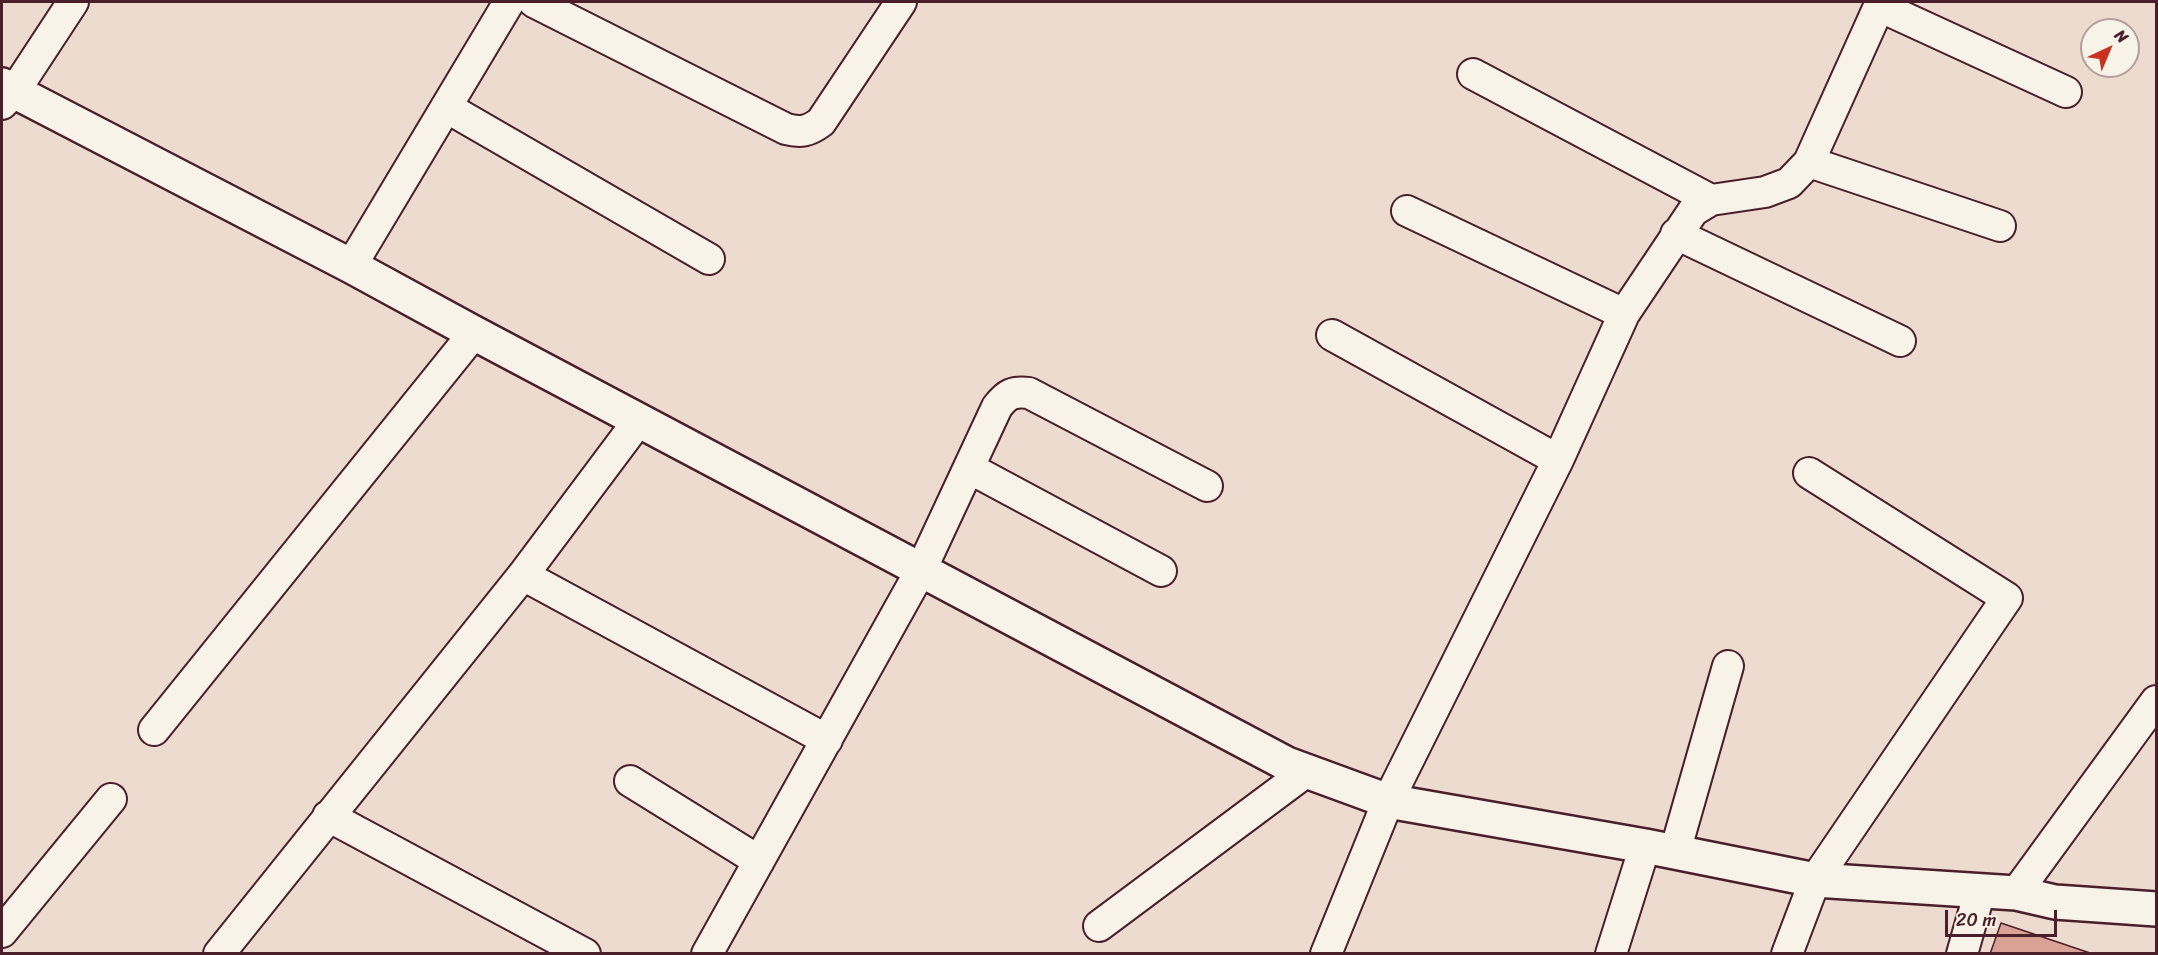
<!DOCTYPE html>
<style>
body{margin:0}
#map{position:relative;width:2158px;height:955px;overflow:hidden;background:#eedbcf;font-family:Sriracha,sans-serif}
canvas{display:block}
.frame{position:absolute;inset:0;border:3px solid #4a1f2b;pointer-events:none}
.north{position:absolute;left:2080px;top:18px;width:60px;height:60px;box-sizing:border-box;background:#f7f3e8;border:2px solid #b29e9c;border-radius:50%;rotate:44deg;font-size:16px;font-weight:700;line-height:24px;text-align:center;color:#4a1f2b}
.north::after{content:'';display:block;margin:auto;width:21px;height:27px;background:#c8321e;clip-path:polygon(50% 0,100% 100%,50% 72%,0 100%)}
.scale{position:absolute;left:1945px;top:910px;width:112px;height:27px;box-sizing:border-box;border:3px solid #4a1f2b;border-top:0;padding-left:8px;font-size:18px;line-height:21px;white-space:nowrap;color:#4a1f2b;-webkit-text-stroke:4px #f7f3e8;paint-order:stroke}
</style>
<div id="map">
<canvas width="2158" height="955"></canvas>
<div class="frame"></div>
<div class="north">N</div>
<div class="scale">20 m</div>
</div>
<script>
const c = document.querySelector('canvas').getContext('2d');
c.lineJoin = 'round';
function fill(path, color) { c.fillStyle = color; c.fill(path, 'evenodd'); }
function stroke(path, color, width, dash) { c.strokeStyle = color; c.lineWidth = width; c.lineCap = dash ? 'butt' : 'round'; c.setLineDash(dash || []); c.stroke(path); }
const building = new Path2D(`
 M2001,923L2093,954H1990Z`);
fill(building, '#daa295');
stroke(building, '#4a1f2b', 1.5);
const minor = new Path2D(`
 M534,2L786,129C801,133 809,131 821,122L901,2
 M1879,6L2066,92
 M1473,74L1711,200
 M2,104L14,92L73,2
 M446,107L709,259
 M1809,162L2000,226
 M1407,211L1624,314
 M1676,234L1900,341
 M351,266L509,2
 M1332,335L1558,460
 M969,468L1161,571
 M523,575L827,740
 M154,730L474,333
 M630,781L759,861
 M328,816L585,954
 M1675,852L1728,666
 M2016,893L2156,701
 M1099,926L1307,771
 M2,932L111,799
 M219,954L523,575L639,420
 M707,954L921,570L997,407C1007,394 1013,391 1029,393L1207,486
 M1326,954L1388,801L1558,460L1624,314L1693,211L1711,200L1765,192L1789,183L1809,162L1881,2
 M1611,954L1645,846
 M1787,954L1815,880L2007,598L1809,473
 M1962,954L1980,891`);
const tertiary = new Path2D(`
 M2,85L351,266L474,333L1287,764L1388,801L1645,846L1815,880L2016,893L2055,902L2156,909`);
stroke(minor, '#4a1f2b', 34);
stroke(tertiary, '#4a1f2b', 38);
stroke(minor, '#f7f3e8', 30);
stroke(tertiary, '#f7f3e8', 33);
</script>
